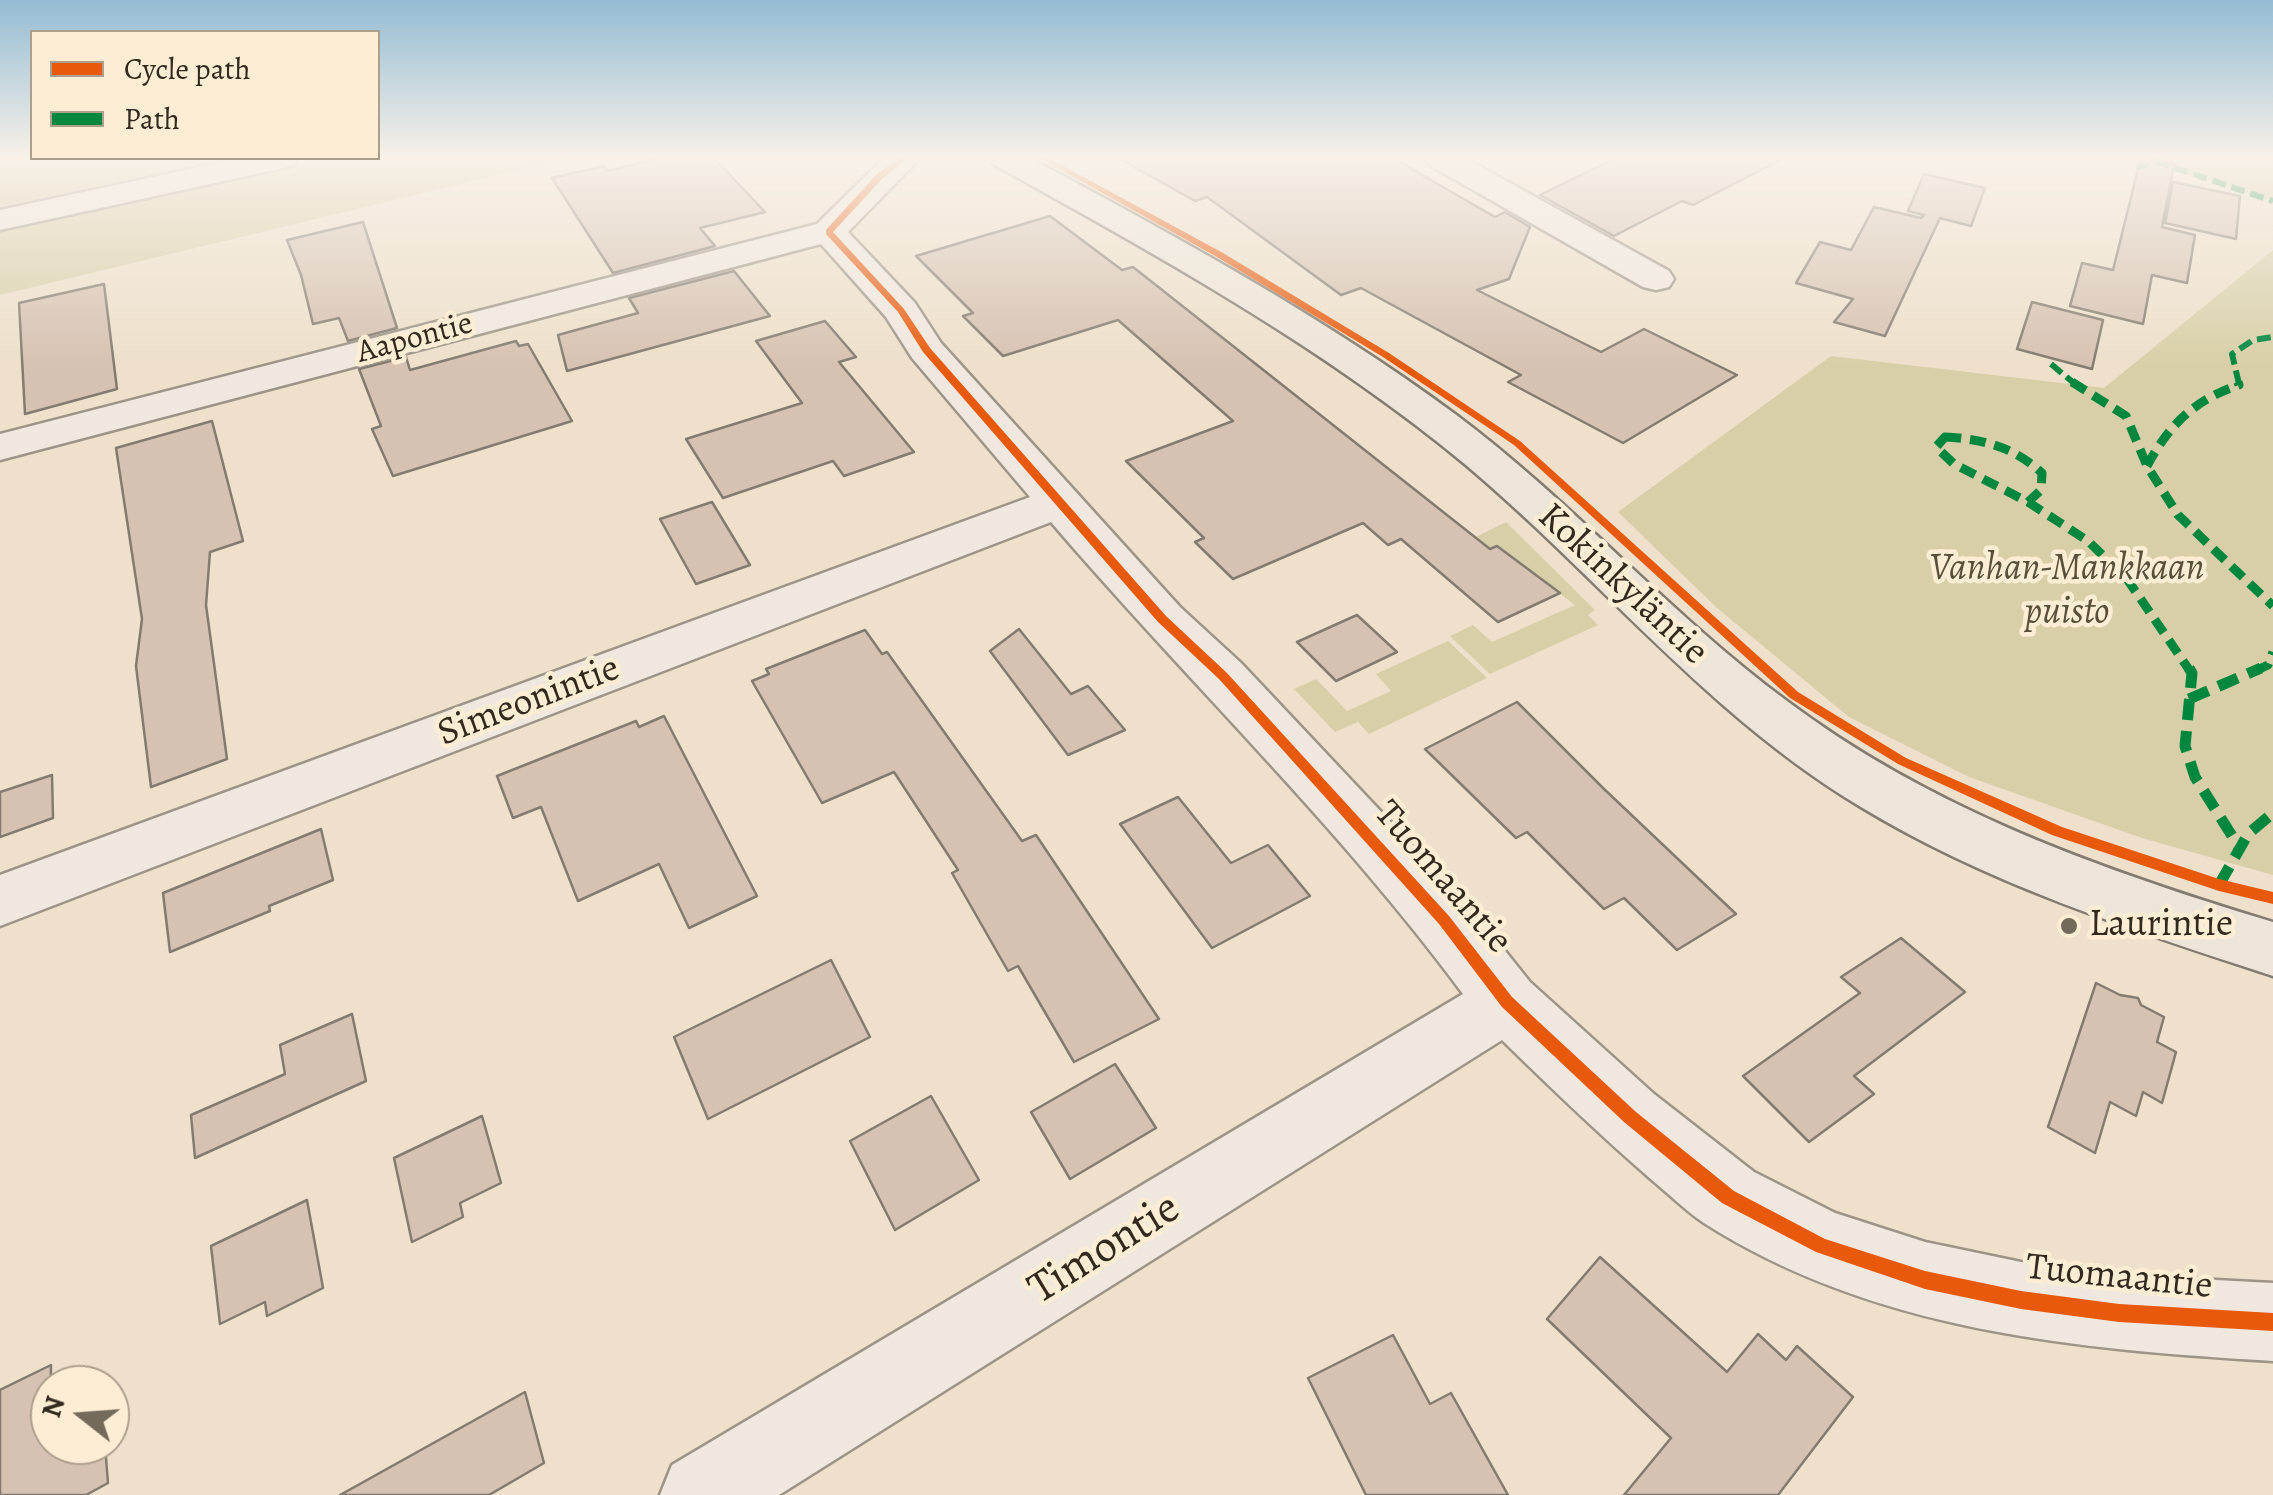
<!DOCTYPE html>
<meta charset="utf-8">
<style>
body{margin:0}
#map{position:relative;width:2273px;height:1495px;overflow:hidden;background:#eee0cb;font-family:Alegreya,serif}
canvas{display:block}
.legend{position:absolute;left:30px;top:30px;width:350px;height:130px;box-sizing:border-box;background:#fdedd4;border:2px solid #ac9f8c;margin:0;padding:12px 18px;list-style:none;font-size:30px;color:#332a1f}
.legend li{display:flex;align-items:center;gap:20px;height:50px}
.legend b{width:50px;border:2px solid #ac9f8c}
.north{position:absolute;left:30px;top:1365px;width:100px;height:100px;box-sizing:border-box;background:#fdedd4;border:2px solid #ac9f8c;border-radius:50%;rotate:287deg;font-size:28px;font-weight:700;line-height:40px;text-align:center;color:#332a1f}
.north::after{content:'';display:block;margin:auto;width:35px;height:45px;background:#746a5b;clip-path:polygon(50% 0,100% 100%,50% 72%,0 100%)}
</style>
<div id="map">
<canvas width="2273" height="1495"></canvas>
<ul class="legend">
<li><b style="height:12px;background:#e8590c"></b>Cycle path</li>
<li><b style="height:12px;background:#00873e"></b>Path</li>
</ul>
<div class="north">N</div>
</div>
<script>
const c = document.querySelector('canvas').getContext('2d');
c.lineJoin = 'round';
function fill(path, color) { c.fillStyle = color; c.fill(path, 'evenodd'); }
function stroke(path, color, width, dash) { c.strokeStyle = color; c.lineWidth = width; c.lineCap = dash ? 'butt' : 'round'; c.setLineDash(dash || []); c.stroke(path); }
function drawText(font, color, halo, rows, align = 'center') {
  c.font = font + ' Alegreya,serif'; c.lineWidth = 9; c.setLineDash([]); c.textBaseline = 'middle'; c.strokeStyle = halo; c.fillStyle = color; for (const [text, x, y, turn = 0] of rows) {
    c.save(); c.translate(x, y); c.rotate((+turn || 0) * Math.PI / 180); c.textAlign = isNaN(turn) ? turn : align; if (halo) c.strokeText(text, 0, 0); c.fillText(text, 0, 0); c.restore();
  }
}
fill(new Path2D(`
 M0,157L32,158H229L0,207Z
 M574,157L0,295V232L332,158Z
 M2136,157H2273V202Z
 M2273,250V875L2142,838L1969,777L1849,717L1717,608L1618,512L1831,356L2104,388Z
 M1506,522L1595,610L1588,615L1598,625L1490,674L1450,636L1473,625L1492,642L1575,605L1497,546L1486,551L1474,538Z
 M1448,641L1487,678L1369,734L1358,722L1335,732L1294,689L1316,679L1347,711L1391,691L1376,674Z`), '#d8cfa8');
const building = new Path2D(`
 M664,157H713L765,212L700,228L715,246L613,273L552,178L604,166L607,171Z
 M1116,157H1391L1495,217L1505,212L1530,227L1509,279L1477,290L1601,352L1644,329L1737,375L1623,443L1508,382L1521,375L1361,288L1341,295L1207,197L1195,201Z
 M1618,157H1786L1693,205L1682,201L1614,236L1540,195Z
 M2141,157L2174,164L2162,227L2195,235L2187,283L2152,275L2143,324L2070,306L2082,263L2113,270Z
 M1924,174L1985,188L1971,226L1940,218L1885,336L1834,322L1853,299L1796,283L1820,242L1851,250L1874,207L1921,218L1924,215L1908,211Z
 M2173,182L2240,196L2236,239L2165,223Z
 M1050,216L1122,270L1133,267L1490,549L1497,546L1560,593L1498,622L1401,539L1388,545L1363,523L1233,579L1195,542L1204,538L1126,461L1233,421L1118,320L1003,356L963,316L973,313L916,256Z
 M363,222L397,328L348,341L339,318L313,324L301,275L287,240Z
 M734,271L770,316L567,371L558,335L638,313L629,298Z
 M104,284L117,389L25,414L19,303Z
 M2032,302L2103,320L2092,369L2017,349Z
 M825,321L856,357L839,362L914,452L844,476L833,461L723,498L686,439L802,403L756,341Z
 M516,341L519,346L528,344L572,421L393,476L372,429L381,426L359,369L406,357L410,370Z
 M212,421L243,541L210,552L206,605L227,759L151,787L136,666L142,619L116,448Z
 M712,502L750,565L696,584L660,519Z
 M1357,615L1397,652L1336,681L1297,642Z
 M1019,629L1071,694L1088,686L1125,730L1068,755L990,651Z
 M865,630L882,654L887,652L1022,841L1036,835L1159,1019L1074,1062L1018,966L1008,971L952,873L958,870L894,772L822,803L752,681L769,674L766,669Z
 M1517,702L1603,788L1736,914L1677,950L1624,898L1604,909L1527,832L1516,838L1425,749Z
 M664,716L757,896L689,928L659,864L578,901L541,807L513,818L497,776L636,721L639,727Z
 M52,775L53,818L0,837V792Z
 M1178,797L1231,863L1268,845L1310,896L1212,948L1120,824Z
 M321,829L333,880L269,906L270,911L170,952L163,893Z
 M1901,938L1965,992L1854,1076L1874,1094L1809,1142L1743,1076L1860,993L1841,977Z
 M831,960L870,1037L708,1119L674,1037Z
 M2096,983L2120,995L2138,998L2141,1005L2164,1017L2157,1042L2176,1052L2162,1103L2143,1092L2136,1116L2110,1102L2095,1153L2048,1127Z
 M352,1014L366,1081L195,1158L191,1115L285,1074L280,1045Z
 M1115,1064L1156,1128L1070,1179L1031,1112Z
 M931,1096L979,1180L895,1230L850,1141Z
 M482,1116L501,1183L460,1203L463,1217L412,1242L394,1158Z
 M307,1200L323,1288L267,1316L265,1302L220,1324L211,1246Z
 M1600,1257L1727,1372L1758,1334L1786,1360L1797,1346L1853,1397L1778,1495H1624L1671,1438L1547,1319Z
 M1393,1335L1430,1404L1451,1393L1508,1495H1366L1308,1378Z
 M51,1365L50,1445H105L108,1483L86,1495H0V1390Z
 M525,1392L544,1463L489,1495H340Z`);
fill(building, '#d6c2b2');
stroke(building, '#847b70', 2.5);
const minor = new Path2D(`
 M885,157H921L848,232L915,303L941,343L1180,607L1241,663L1466,902L1530,982L1654,1094L1754,1172L1835,1213L1925,1242L2021,1262L2119,1275L2273,1283V1361C2077,1349 1875,1332 1704,1223C1686,1211 1669,1194 1652,1180C1600,1135 1551,1088 1502,1040L779,1495H660L672,1465L1463,994C1339,826 1187,681 1051,522L0,926V875L1030,497L912,358L886,317L821,244L0,460V434L817,224Z
 M1423,157H1463L1669,271L1674,279L1669,287L1656,290L1643,287L1428,164Z
 M241,158H299L294,165L283,168L0,230V210Z`);
const major = new Path2D(`
 M988,157H1028C1175,236 1321,315 1455,414C1573,502 1669,614 1787,701C1932,810 2101,870 2273,922V976C2132,930 1988,884 1861,807C1709,716 1600,578 1466,465C1321,345 1157,255 993,164Z`);
stroke(minor, '#9d9487', 5);
stroke(major, '#847b70', 5);
fill(minor, '#f0e8de');
fill(major, '#ede5d9');
stroke(new Path2D(`
 M2136,167L2158,162L2273,201
 M2051,364L2075,384
 M2239,384L2232,354L2253,340L2273,337`), '#00873e', 6, [14, 6]);
stroke(new Path2D(`
 M2072,382L2126,416L2147,466L2178,515L2273,606
 M1945,437C1983,439 2014,447 2042,473L2041,490L2028,502L1954,464L1936,447Z
 M2147,466C2169,425 2194,400 2239,385L2238,382
 M2028,502L2088,541L2127,579L2190,671
 M2255,671L2268,665L2273,652`), '#00873e', 9, [16, 9]);
stroke(new Path2D(`
 M2189,668L2192,673L2185,746L2195,777L2239,847
 M2189,699L2261,668
 M2219,885L2248,834L2273,813`), '#00873e', 11, [21, 11]);
fill(new Path2D(`
 M900,157H909L882,179L833,232L904,309L930,348L1166,616L1227,673L1449,916L1512,997L1636,1112L1734,1191L1825,1239L1925,1271L2021,1291L2119,1304L2273,1313V1331L2119,1322L2021,1309L1925,1289L1816,1252L1722,1203L1624,1122L1502,1007L1439,924L1219,679L1158,622L923,352L898,312L826,234V230L876,175Z
 M1038,157H1047L1223,253L1389,353L1520,441L1798,692L1906,758L2062,827L2219,879L2273,892V904L2219,891L2052,835L1898,764L1790,698L1514,445L1383,357L1217,257Z`), '#e8590c');
const sky = c.createLinearGradient(0, 0, 0, 366);
sky.addColorStop(0, '#94bcd4');
sky.addColorStop(0.43, '#f7f1e8');
sky.addColorStop(1, '#f7f1e800');
c.fillStyle = sky;
c.fillRect(0, 0, 2273, 366);
for (const [x, y, r, color] of [
 [2069,926,10,"#746a5b"]
]) { const dot = new Path2D(); dot.arc(x, y, r, 0, 2 * Math.PI); c.fillStyle = color; c.fill(dot); stroke(dot, '#fdedd4', 4); }
drawText('32px', '#332a1f', '#fdedd4', [
 ["Aapontie",415,339,-15]
]);
drawText('italic 38px', '#58503a', '#fdedd4', [
 ["Vanhan-Mankkaan",2067,570],
 ["puisto",2067,614]
]);
drawText('38px', '#332a1f', '#fdedd4', [
 ["Kokinkyläntie",1622,585,43],
 ["Simeonintie",529,702,-21],
 ["Tuomaantie",1442,878,49],
 ["Tuomaantie",2119,1278,6]
]);
drawText('38px', '#332a1f', '#fdedd4', [
 ["Laurintie",2089,926]
], 'left');
drawText('45px', '#332a1f', '#fdedd4', [
 ["Timontie",1105,1250,-32]
]);
</script>
